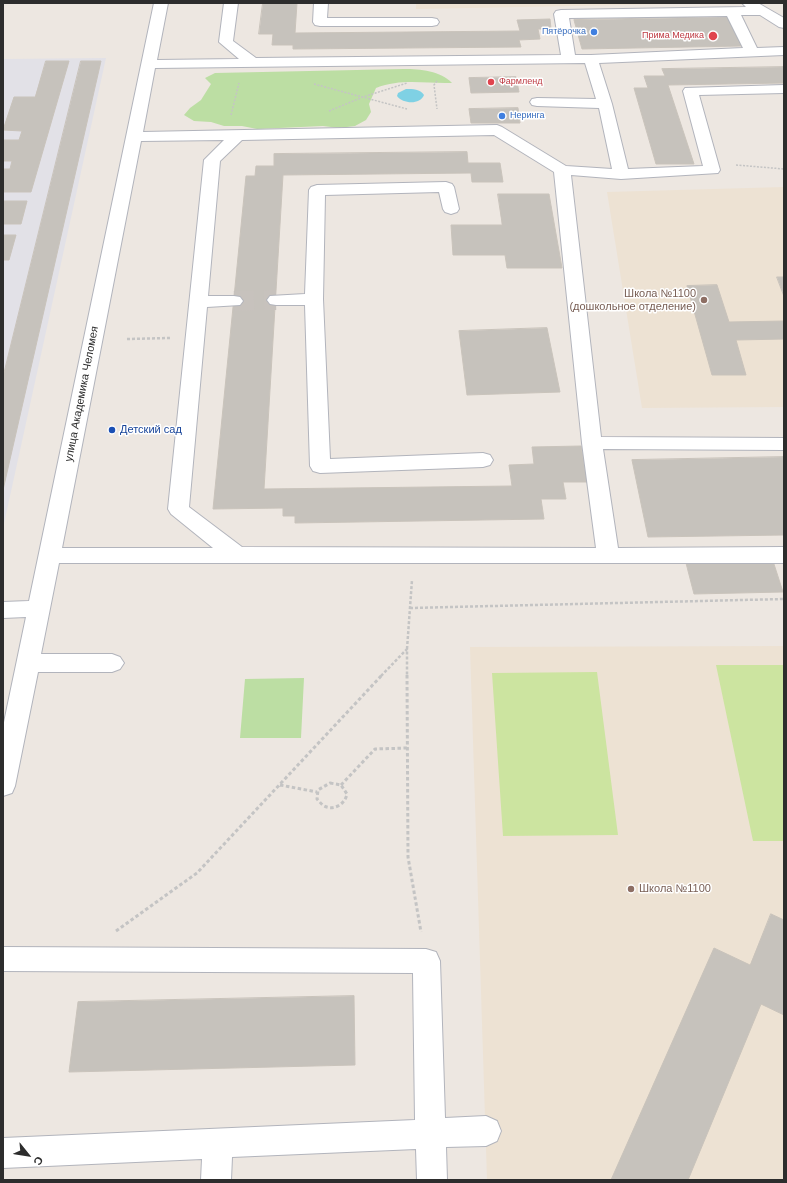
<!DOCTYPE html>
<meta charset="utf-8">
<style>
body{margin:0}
#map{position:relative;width:787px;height:1183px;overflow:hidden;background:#ede7e1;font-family:Helvetica,sans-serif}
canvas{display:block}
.frame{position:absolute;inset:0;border:4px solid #2d2d2d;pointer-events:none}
.north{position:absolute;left:8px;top:1135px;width:40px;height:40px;-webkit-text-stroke:3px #fff;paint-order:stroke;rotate:120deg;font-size:11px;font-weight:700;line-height:16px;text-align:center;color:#2d2d2d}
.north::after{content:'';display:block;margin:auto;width:14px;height:18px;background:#2d2d2d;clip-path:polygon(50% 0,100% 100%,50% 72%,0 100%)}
</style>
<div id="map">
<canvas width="787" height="1183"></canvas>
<div class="frame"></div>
<div class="north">С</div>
</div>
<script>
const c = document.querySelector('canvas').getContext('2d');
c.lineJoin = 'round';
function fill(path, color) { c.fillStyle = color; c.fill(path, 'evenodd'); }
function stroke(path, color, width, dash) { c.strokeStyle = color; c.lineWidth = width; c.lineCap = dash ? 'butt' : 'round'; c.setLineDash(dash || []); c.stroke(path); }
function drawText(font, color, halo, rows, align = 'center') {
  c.font = font + ' Helvetica,sans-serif'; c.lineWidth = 3; c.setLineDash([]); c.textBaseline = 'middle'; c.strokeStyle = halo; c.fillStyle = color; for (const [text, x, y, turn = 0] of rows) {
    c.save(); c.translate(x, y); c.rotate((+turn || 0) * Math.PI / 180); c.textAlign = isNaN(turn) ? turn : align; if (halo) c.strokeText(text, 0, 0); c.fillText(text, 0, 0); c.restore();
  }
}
fill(new Path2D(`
 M106,58L3,528V59Z`), '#e2e1e7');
fill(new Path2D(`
 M416,3H732L416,9Z
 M784,187V407L642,408L607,192Z
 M784,646V1180H487L470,647Z`), '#ede2d3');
fill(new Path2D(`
 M404,69C420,69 441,71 452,83C426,84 402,78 376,88L369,104L371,112L366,120L355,126L339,128L323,126L257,129L242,126H224L211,122L194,121L184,115L190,108L201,100L211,84L205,78L215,73Z
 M304,678L301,738H240L245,679Z`), '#bcdea3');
fill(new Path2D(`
 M716,665H784V841H753Z
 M597,672L618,835L503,836L492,673Z`), '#cce4a0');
fill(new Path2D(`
 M406,89C413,89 420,89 424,95C420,105 403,104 397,96L398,93Z`), '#7fd1e4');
const building = new Path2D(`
 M263,3H297L295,33L520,31L517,20L550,19L551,29H538L540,39L519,40L521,47L293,49V45H272L273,34H259Z
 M728,17L741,46L582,49L574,20Z
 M46,61H69L31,192H3V169H10L12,161H3V140H19L22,131L3,130L14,97H35Z
 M81,61H101L3,490V377Z
 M784,67V83L668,85L694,164H656L634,88H648L644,76H665L662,69Z
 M516,77L519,92L471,93L469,78Z
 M518,108L520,123H471L469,109Z
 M467,152L468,163H500L503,182H472L471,173L283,175L264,489L512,486L509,465L534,464L532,447L581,446L587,482H563L566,499H541L544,519L295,523V516H283V508L213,509L246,176H255L256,166H274V154Z
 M498,194H549L562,268H507L505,255H453L451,225H502Z
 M3,201H27L21,224H3Z
 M3,235H16L9,260H3Z
 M777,277H784V296Z
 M717,285L729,322L784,321V339L736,340L746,375H712L687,286Z
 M547,328L560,392L467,395L459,331Z
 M784,457V535L648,537L632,460Z
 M773,561L783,592L694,594L686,563Z
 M771,914L784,920V1015L761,1004L688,1180H611L714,948L750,965Z
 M354,996L355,1065L69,1072L78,1002Z`);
fill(building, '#c6c2bc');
stroke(building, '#c9c3bb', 1);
stroke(new Path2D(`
 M234,301L276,300`), '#c7c2bd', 20, [20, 10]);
const minor = new Path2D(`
 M154,3H168L157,60L239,59L219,42L224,3H238L233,41L256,58L561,55L554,14L556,11L561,10L746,7L742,3H758L784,18V28L779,27L760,15H741L757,48L784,47V55L599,63L612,104L628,169L703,166L683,91L685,88L784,85V93L699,95L720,170L718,173L621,179L571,175L601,437L784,438V450L603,449L618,548L784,547V563H59L41,654H112L120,657L124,663L120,669L112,672H38L15,786L12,793L3,796V727L26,617L3,618V602L29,601ZM727,16L743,48L591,55H575L569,18ZM585,63L596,99L537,98L532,99L530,102L532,105L537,106L599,108L612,169L566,166L502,127L497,125L143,132L155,68ZM494,135L554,172L582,443L596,548L242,547L189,507L207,307L240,305L243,301L240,297L234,296H208L220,161L242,140ZM224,140L204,160L168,509L171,514L213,548H62L141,141Z
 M314,3H328L327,18H432L437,19L439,22L437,25L432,26H320L315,25L313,22Z
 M446,182L452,184L454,187L459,209L457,212L451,214L445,212L443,209L439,192L325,195L323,299L330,459L483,453L490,455L493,460L490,465L483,467L320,473L313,471L310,466L305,305H276L270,304L267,300L270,296L305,294L309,190L311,187L317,185Z
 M3,947L426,949L436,952L440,961L445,1118L486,1116L497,1121L501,1131L497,1141L486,1146L446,1147L447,1180H417L416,1149L232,1157L231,1180H201L202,1159L3,1168V1138L415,1120L413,973L3,971Z`);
stroke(minor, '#b2b4bc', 2);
stroke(new Path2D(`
 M437,81L434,85L437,109
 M314,84L407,109
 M329,111L363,97L407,83
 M231,115L239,83
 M736,165L784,169`), '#c4c4c4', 1.5, [2, 1.5]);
stroke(new Path2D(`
 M127,339L170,338
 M410,608L784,599
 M407,649L412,580
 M381,676L407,649V676`), '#c4c4c4', 2.5, [3, 2]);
stroke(new Path2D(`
 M407,675L408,857L421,932
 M330,783L341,785L347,794C345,804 334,811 324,806C322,805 319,801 317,799L318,790Z
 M280,785L317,792
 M341,785L375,749L407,748
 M116,931L197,873L382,675`), '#c4c4c4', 3, [3.5, 2.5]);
fill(minor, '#fff');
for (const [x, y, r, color] of [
 [594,32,4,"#3f7fe0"],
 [713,36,5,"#e0444e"],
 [491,82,4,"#e0444e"],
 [502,116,4,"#3f7fe0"],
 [704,300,4,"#8d6e63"],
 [112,430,4,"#1a4fb4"],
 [631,889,4,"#8d6e63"]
]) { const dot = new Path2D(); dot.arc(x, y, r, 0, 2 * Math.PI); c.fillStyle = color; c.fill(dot); stroke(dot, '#fff', 1.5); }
drawText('9px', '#366cbe', '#fff', [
 ["Пятёрочка",586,32],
 ["Неринга",510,116,"left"]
], 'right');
drawText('9px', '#be3a42', '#fff', [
 ["Прима Медика",704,36],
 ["Фармленд",499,82,"left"]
], 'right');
drawText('11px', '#785e54', '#fff', [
 ["Школа №1100",696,294],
 ["(дошкольное отделение)",696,307],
 ["Школа №1100",639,889,"left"]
], 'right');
drawText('11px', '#2d2d2d', '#fff', [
 ["улица Академика Челомея",82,394,-79]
]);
drawText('11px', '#164399', '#fff', [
 ["Детский сад",120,430]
], 'left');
</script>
